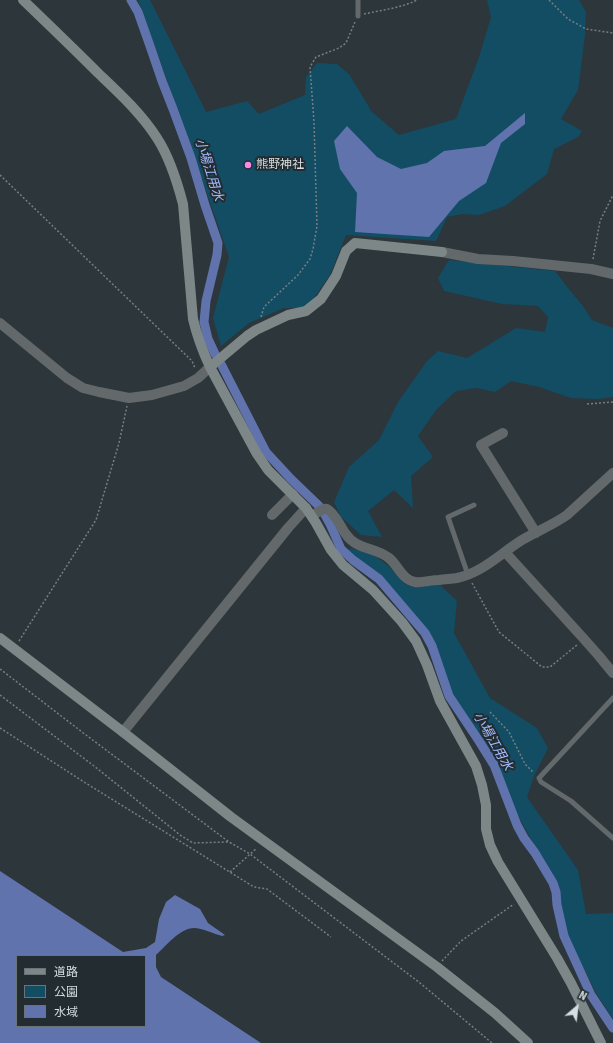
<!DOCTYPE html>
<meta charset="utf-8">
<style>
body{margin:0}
#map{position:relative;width:613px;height:1043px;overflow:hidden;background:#2c363b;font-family:"Source Sans 3","Noto Sans JP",sans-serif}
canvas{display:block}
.legend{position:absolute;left:16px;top:955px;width:130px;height:72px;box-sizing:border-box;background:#222c31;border:1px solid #6a7377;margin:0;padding:5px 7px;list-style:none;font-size:12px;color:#d7dee1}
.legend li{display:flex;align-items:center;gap:8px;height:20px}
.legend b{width:20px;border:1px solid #6a7377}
.north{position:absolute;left:557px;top:987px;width:40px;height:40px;-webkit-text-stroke:3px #222c31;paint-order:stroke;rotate:28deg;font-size:11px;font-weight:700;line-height:16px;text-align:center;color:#d7dee1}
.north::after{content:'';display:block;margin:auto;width:14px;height:18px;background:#d7dee1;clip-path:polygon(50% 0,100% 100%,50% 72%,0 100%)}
</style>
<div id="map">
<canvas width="613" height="1043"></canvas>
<ul class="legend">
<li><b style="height:5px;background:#7d8788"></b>道路</li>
<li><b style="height:11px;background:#124d64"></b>公園</li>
<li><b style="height:11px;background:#6173ad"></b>水域</li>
</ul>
<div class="north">N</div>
</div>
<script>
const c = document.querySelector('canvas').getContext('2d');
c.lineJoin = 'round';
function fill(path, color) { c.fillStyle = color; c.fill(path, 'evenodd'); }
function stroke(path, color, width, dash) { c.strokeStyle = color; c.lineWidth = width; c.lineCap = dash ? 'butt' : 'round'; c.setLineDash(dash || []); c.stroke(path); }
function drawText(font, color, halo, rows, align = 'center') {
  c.font = font + ' "Source Sans 3","Noto Sans JP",sans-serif'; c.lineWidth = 4; c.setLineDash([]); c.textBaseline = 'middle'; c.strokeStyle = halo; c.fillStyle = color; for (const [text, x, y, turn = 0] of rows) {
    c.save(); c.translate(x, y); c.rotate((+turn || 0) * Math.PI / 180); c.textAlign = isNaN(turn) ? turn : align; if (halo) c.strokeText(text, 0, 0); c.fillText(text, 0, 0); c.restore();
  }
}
fill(new Path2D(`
 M138,0H150L206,112L247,101L259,114L305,95L306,77L317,63L337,64L349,74L372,112L399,135L456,119L479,57L491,17L487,0H579L586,12L585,35L578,90L561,119L582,131L578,137L554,149L547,174L505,206L479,215L462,214L447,217L436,241L346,235L330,275L307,308H284L249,323L221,346L213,318L229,257L186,133Z
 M449,260L555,271L572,293L583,306L592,320L613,328V397L598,399L571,398L539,387L511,381L495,392L477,388L456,391L436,410L418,436L433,457L411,476L413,508L394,490L368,511L382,537L361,535L341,517L334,502L349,467L379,440L398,402L427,361L438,351L467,358L516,328L545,332L548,317L538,306L502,304L444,291L438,278Z
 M351,548C358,551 365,551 372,554C375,556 379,559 382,561C390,566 393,571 399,578C409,592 425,586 439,584L457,601L454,633L490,698L537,728L548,748L534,776L527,797L578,870L586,914L613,913V1019L596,993L568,937L556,884L513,807L495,764L481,740L452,696L434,645L426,631L377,573L359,562L347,552Z`), '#124d64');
fill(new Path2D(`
 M525,113V124L501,143L486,183L459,201L429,237L355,232L357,193L340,169L334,141L347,126L377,157L401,169L427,163L444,151L485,146Z
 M0,871L123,952L146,948L155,942L159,919L166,902L175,895L200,909L208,923L225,935L222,936C214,934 202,928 194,928C180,928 166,946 156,955V967L161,977L261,1043H0ZM17,956H145V1026H17Z`), '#6173ad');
stroke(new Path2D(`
 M131,0L138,12L150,46L162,81L173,109L191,158L205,205L218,243L217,255L206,301L204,322L208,339L215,354
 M221,364L266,452L291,479L319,506
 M324,513L330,524L341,549L353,560L379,579L425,633L432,646L449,696L479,741L494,765L517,825L524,838L535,853L553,883L556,892L557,905L564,936L591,995L613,1028`), '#6173ad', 9);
stroke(new Path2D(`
 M549,0L568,19L586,29L613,33
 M364,14C382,10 401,8 417,0
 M0,175L192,361L195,368
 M593,259L600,221L613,195
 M261,317L264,307L298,275L310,259L313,249L317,226L314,122L310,67L316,57L339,48L346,43L355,22
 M587,404L613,402
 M472,583L499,632L542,667H550L577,645
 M19,641L96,520L119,443L127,406
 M0,669L82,732L229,842L250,854L420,983L492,1043
 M0,695L94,766L180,835L193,843L228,842
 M490,712L509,732L525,764L534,773
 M0,728L84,782L254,887L267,889L331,937
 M230,872L257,848
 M442,961L461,941L514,904`), '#767f83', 1.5, [2, 2]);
stroke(new Path2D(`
 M358,0V16
 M468,575L448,517L474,505
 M613,698L539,778L541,782L571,801L613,838`), '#63696a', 5);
stroke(new Path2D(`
 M442,252L478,259L513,261L591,269L613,274
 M0,323L67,378L83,388L99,392L129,398L152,395L184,386L198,378L210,367
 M503,433L481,445L536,533
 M272,515L293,494
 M312,516C316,514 323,507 327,509C334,512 341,527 345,533C357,551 374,546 389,558C398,565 402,580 415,582C422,583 431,580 439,580C445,579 451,579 457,578C482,573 501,553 522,540C537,531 553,525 567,515L613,473
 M505,552L584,639L599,656L613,673
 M123,732L288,528L306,508`), '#63696a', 10);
stroke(new Path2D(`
 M23,0C48,24 73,48 98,73C119,93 141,113 157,138C170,158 177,181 183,204L193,319C197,336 203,352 210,367L257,454L268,470L306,508L316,523L331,550L343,565L373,590L402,622L416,641L427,665L440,701L476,766L482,785L486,805V829L490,845L498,862L557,958L571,983L601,1043
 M210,367L247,336L256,330L288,315L306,311L321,299L336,276L346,251L355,243L442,252
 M0,638L123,732L231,817L437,967L495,1013L528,1043`), '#7d8788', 10);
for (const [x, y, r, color] of [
 [248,165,4,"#f888ea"]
]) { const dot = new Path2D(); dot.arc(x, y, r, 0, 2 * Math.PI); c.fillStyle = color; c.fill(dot); stroke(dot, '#222c31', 1.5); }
drawText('12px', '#d7dee1', '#222c31', [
 ["熊野神社",256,165]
], 'left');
drawText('italic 13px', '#a5bbfe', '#222c31', [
 ["小場江用水",208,170,72],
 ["小場江用水",492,742,60]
]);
</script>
